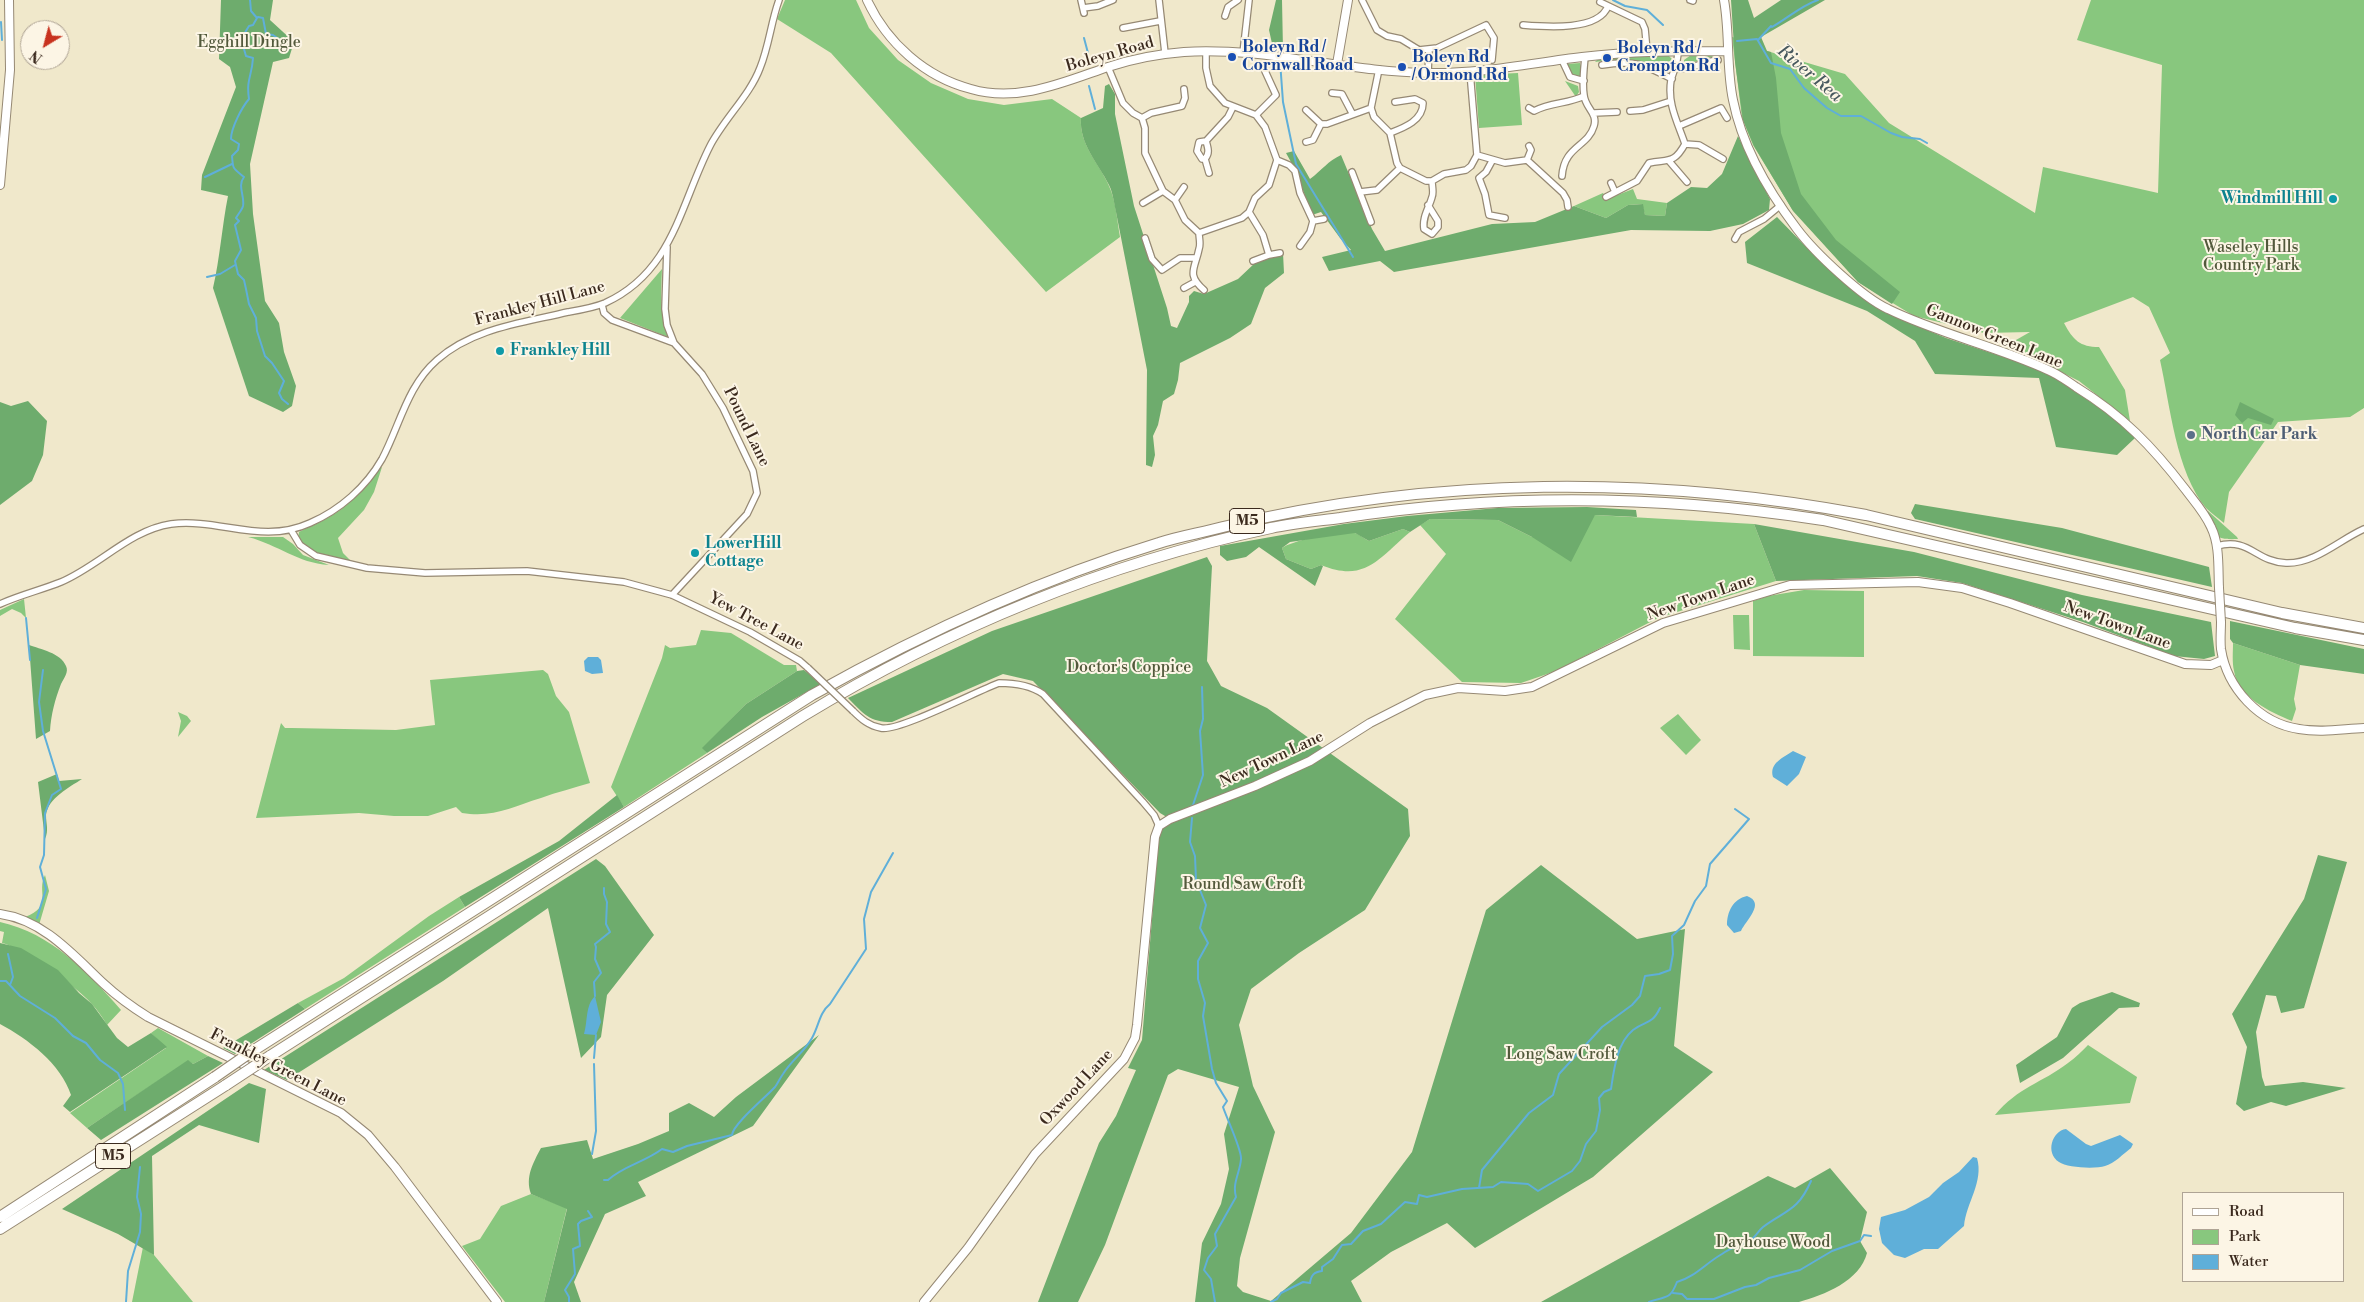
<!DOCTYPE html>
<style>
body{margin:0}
#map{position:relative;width:2364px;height:1302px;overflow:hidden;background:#f0e8cb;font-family:"Libre Bodoni",serif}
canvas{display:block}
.legend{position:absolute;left:2182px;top:1192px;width:162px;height:90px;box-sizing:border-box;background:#fcf5e5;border:1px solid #afa495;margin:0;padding:6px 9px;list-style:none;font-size:15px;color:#3b2a1e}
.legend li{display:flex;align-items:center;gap:10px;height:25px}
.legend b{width:25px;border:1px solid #afa495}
.north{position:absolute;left:20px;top:20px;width:50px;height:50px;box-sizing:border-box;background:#fcf5e5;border:1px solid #afa495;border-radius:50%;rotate:217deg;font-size:14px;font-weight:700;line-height:20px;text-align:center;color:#3b2a1e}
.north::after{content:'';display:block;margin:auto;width:18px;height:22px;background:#c8321e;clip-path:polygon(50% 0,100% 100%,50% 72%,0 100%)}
</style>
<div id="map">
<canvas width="2364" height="1302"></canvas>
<ul class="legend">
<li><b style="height:6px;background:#fff"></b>Road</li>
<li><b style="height:14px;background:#88c77e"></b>Park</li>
<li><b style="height:14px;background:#5fafd9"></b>Water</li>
</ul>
<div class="north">N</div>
</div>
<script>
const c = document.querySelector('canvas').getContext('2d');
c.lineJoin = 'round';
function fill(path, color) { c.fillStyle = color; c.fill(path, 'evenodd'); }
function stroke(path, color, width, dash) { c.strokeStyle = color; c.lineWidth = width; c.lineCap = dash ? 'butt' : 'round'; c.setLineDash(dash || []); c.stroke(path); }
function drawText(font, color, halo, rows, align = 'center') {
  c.font = font + ' "Libre Bodoni",serif'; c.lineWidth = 4; c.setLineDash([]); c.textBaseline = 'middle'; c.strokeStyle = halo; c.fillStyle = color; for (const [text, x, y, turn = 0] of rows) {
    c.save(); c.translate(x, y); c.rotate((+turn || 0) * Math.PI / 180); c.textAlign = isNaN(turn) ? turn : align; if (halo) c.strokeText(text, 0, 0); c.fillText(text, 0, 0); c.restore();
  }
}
fill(new Path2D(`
 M785,0H856L869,28L898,60L931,83L968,99L1004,105L1052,99L1081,118C1079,145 1099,163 1109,186C1116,201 1117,221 1120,237L1046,292L831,53L777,19Z
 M2091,0H2364V408L2350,417L2278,422L2229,492L2224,523C2218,518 2211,513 2206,508C2176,472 2170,405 2160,360L2170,353L2149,307L2133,297L2064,323C2073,340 2080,347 2099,347L2125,390L2130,421L2079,381L2015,349L2016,340L2030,332L1984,333L1914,316L1858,282L1792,209L1753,145L1742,118L1732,37L1758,43L1767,51L1845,74L1889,123L2035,213L2043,167L2158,193L2162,65L2077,40Z
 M1638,54L1668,55L1674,61L1667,72C1646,59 1619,58 1595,62L1597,60Z
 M1691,55L1715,56L1684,65V60Z
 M1580,63L1583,74L1580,76L1574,77L1566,64Z
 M1518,73L1522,125L1479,128L1475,75Z
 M1565,81L1578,86L1579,92L1576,97Z
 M1633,189L1637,199L1667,203L1665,216L1645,215L1642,204L1628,205L1606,218L1574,206L1603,193L1607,199Z
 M662,269C661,292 660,315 668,337L620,318Z
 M382,467L374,492L364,510L338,538L343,553L352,562C331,558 313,555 298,539L299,532C319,522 338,515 353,499C363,490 370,473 382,467Z
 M2208,511L2237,537L2238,539C2213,540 2217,536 2207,516Z
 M1595,515L1754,524L1776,581L1658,618L1556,671L1521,683L1462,682L1395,619L1446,554L1420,525L1430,519L1498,520L1532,537Z
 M1403,529L1410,532C1378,559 1365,583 1321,565L1311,569L1286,559L1282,548C1293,540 1342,530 1355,533C1360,535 1365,539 1369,541Z
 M248,537H283L293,544L303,555L329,565C297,563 279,545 248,537Z
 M1804,590L1864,591V657L1753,656V601L1768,596Z
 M24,599L26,618L21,613L12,609L0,616V610Z
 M1733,615H1749L1750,650L1734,649Z
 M701,630L731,633L784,665H796L797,671L746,704L703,748L707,753L624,807L611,787L662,658L665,645L670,648L696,645Z
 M2233,643L2300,665L2294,699L2296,709L2292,721C2270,712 2238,697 2234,671C2232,662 2233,652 2233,643Z
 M543,670L548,674L556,696L569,712L590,783C574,788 557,792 541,798C511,807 494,818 462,813L456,807L428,816H394L359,813L256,818L281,723L285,728H292L396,730L435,725L430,680Z
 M178,712L187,716L191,721L178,737L181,721Z
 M1678,714L1701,740L1686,755L1660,728Z
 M45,875L49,891L39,925L25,917C54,906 36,892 45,875Z
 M459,897L465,907L305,1009L298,1003L344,978L429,916Z
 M0,922C51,933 88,972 121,1010L107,1025C90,994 59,976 29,958C21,953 12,945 2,943L4,932L0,931Z
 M158,1028L208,1056L193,1064L188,1061L87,1128L70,1113L166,1048L151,1033Z
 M2088,1045L2137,1077L2130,1103L1995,1115C2018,1087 2042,1083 2068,1063C2075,1058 2082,1051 2088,1045Z
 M531,1194L567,1208L544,1302H505L462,1246L480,1239L501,1206Z
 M143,1247L154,1255L193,1302H132Z`), '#88c77e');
fill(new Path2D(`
 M221,0H273L270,20L294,42L289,58L273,62L250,164L253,214L265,301L279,323L284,352L296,386L292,406L283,412L249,396L213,288C220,258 222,226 228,196L201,190L202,175L236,87L230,67L219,59Z
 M1276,0H1282L1283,50L1273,48L1269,30Z
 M1731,0H1748L1754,18L1781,0H1825L1761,37L1767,51L1771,52L1776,78L1781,133L1801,194L1836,240L1900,292L1892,304L1858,282L1793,211L1754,146L1743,120L1735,62Z
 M1109,84L1115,94V114L1134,206L1167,308L1171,326L1177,328L1189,302V296L1194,291L1204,294L1238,279L1256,262L1283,253L1284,273L1265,288L1251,324L1230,338L1180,363L1178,380L1174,394L1163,401L1158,425L1153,436L1155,455L1152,467L1146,465L1147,370L1116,212C1114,203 1113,193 1109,185C1098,163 1079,144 1081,118L1103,108L1105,86Z
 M1738,136L1770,199L1769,210L1743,224L1710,231L1631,230L1394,272L1380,261L1329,271L1322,257L1351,250L1340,238L1321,212L1312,215L1296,171L1286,153L1294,151L1310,179C1322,170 1328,161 1341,155L1372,229L1385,251L1492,224L1535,222L1574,206L1606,218L1628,205L1643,204L1645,215L1665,216L1667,203L1691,187L1707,188L1722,174Z
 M1777,217L1812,253L1863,298L1889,314L1946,338L2043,370L2116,419L2135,438L2117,455L2056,447L2039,378L1935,374L1915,341L1867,311L1747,263L1745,242Z
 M28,401L47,421L43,455L32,481L0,505V402L11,406Z
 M2240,402L2274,419L2271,425L2248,418L2242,423L2235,415Z
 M1915,504L2062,528L2209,567L2212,587L1915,519L1911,513Z
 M1587,507L1636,510L1637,517L1595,515L1571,562L1532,537L1498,520L1430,519L1410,532L1403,529L1369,541L1355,533L1290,542L1282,548L1286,559L1311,569L1321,565L1323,566L1315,586L1259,547L1246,557L1227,561L1220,555V546L1344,524L1407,516L1497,508Z
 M1754,524L1914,552L2082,595L2211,622L2215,656L2204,659L2174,656L2083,622L1962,583L1917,576L1776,581Z
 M1207,557L1212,566L1207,661L1221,686L1267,708L1408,809L1410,836L1365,910L1299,953L1251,989L1239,1025L1253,1086L1275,1132L1240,1258L1237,1286L1243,1292L1271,1301L1351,1233L1412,1152L1486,910L1541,865L1637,939L1685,929L1674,1046L1713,1072L1593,1177L1475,1248L1447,1223L1391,1252L1351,1281L1362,1302H1195L1202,1243L1221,1204L1229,1169L1224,1134L1239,1087L1178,1069L1168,1075L1105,1245L1078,1302H1038L1099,1143L1116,1116L1136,1070L1128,1068L1142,1040L1157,858V831L1170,819L1160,813L1033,681L1003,674L892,722C869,722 864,714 848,698L992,631Z
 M2230,621L2364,649V674L2300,665L2233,643L2230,639Z
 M29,645C40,649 61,653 66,666C69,672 64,678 61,684C55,699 51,715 50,731L36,739Z
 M804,670L821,684L762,717L707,753L702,748L746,704L797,671Z
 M57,774L59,781L82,779C70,787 48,798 46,815C46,824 49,830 45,839L38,782Z
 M617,795L624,807L465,907L459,897L559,841Z
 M2318,855L2347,862L2304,1008L2281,1013L2276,996L2266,995L2256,1032L2262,1077L2265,1086L2303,1082L2346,1088L2286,1106L2271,1102L2244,1111L2236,1104L2247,1047L2232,1014L2304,899Z
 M596,859L605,866L654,935L607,995L601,1037L581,1058L548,908L443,981L287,1080L264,1070Z
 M0,943L21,948L58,970L79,993L92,1004L117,1038L128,1047L151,1033L167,1047L70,1112L63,1106L71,1095C61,1064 28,1039 0,1024Z
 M2112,992L2140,1003L2139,1007L2119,1008L2063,1058L2020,1083L2016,1065L2057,1037L2072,1008L2080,1003Z
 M298,1003L305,1009L235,1054L223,1048Z
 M819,1035L753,1126L638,1182L646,1196L605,1214L574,1282L581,1302H544L567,1209L531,1194C525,1177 533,1163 541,1148L587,1140L593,1159L638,1144L669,1131V1113L689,1103L714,1117L736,1097Z
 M208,1056L223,1063L101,1140L87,1128L188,1060L193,1064Z
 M249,1083L266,1089L259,1143L199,1125L152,1156L154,1255L118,1234L62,1209Z
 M1830,1168L1867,1212L1860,1241L1867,1253C1860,1281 1824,1295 1799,1302H1541L1768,1176L1795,1188Z`), '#6eac6d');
fill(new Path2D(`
 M588,657H598L601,660L603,673L592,674L585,671L584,661Z
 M1793,751L1806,757L1799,774L1787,786L1773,777C1769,763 1783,758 1793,751Z
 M1747,896C1766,903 1746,920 1741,931L1734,933L1727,925C1727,912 1733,899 1747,896Z
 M595,996L601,1022L596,1035L584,1034C588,1021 585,1006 595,996Z
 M2066,1129L2086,1144L2091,1146L2120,1135L2133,1144L2131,1148C2124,1153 2114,1164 2105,1166C2096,1169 2067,1168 2059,1162C2045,1153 2052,1131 2066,1129Z
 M1973,1157L1977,1158C1984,1182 1966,1203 1964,1226L1938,1249H1924L1905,1258L1894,1255L1882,1243L1879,1229L1881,1217L1905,1210L1929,1197L1943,1183L1959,1172Z`), '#5fafd9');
stroke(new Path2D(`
 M250,0L251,11L257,18L253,25L249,26L241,39L246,56L253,58C252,76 246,79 249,99C242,107 231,128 231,139L239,144L238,150L232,156C233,170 233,168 244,177C237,186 245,196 243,206C242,210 238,214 236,218L239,221L235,225L241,250L235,261L238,274L244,280L246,289L249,304L256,318L257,331L265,356L272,363L284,381L279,393L282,399L288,404
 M1613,0L1625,6L1647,10L1663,25
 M258,17L263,18L266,34L273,35L280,40
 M1,22L2,40
 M1084,38L1088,53
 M1758,40L1771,26L1772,27C1788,18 1802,5 1818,0
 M1737,41L1757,39L1771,63L1790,69L1804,88L1827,108L1841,116H1861L1891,133L1902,137L1920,139L1927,143
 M1280,61L1283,102L1296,164L1353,257
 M1089,86L1095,109
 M205,177L232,164
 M207,277L220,274L235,265
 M26,618L30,660
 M1189,808L1193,805L1203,775L1200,731L1203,719L1202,687
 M1192,818L1190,842L1195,856L1196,880L1206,905L1200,928L1208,943L1198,961V979L1205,1003L1203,1016L1212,1069L1216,1083L1227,1101L1223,1107C1227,1119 1242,1150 1241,1159C1240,1173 1232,1183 1236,1197L1215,1234L1217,1246L1208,1258L1204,1270L1211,1279L1215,1302
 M37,918L46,889L40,867L44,855L45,813L52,795L61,789L43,731L39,702L43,670
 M8,954L13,977L10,985
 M0,981H6L20,996L55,1018L73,1036L86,1043L100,1060L118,1073L123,1084L125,1110
 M595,996L594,982L601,973L595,959L596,947L595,944L610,932L606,924L607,902L604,894V888
 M594,1058L596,1035
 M592,1154L596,1131L594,1064
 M604,1180H608C623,1166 645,1162 662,1149L673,1152L687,1146L732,1135C733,1124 766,1097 775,1087C778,1083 780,1078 783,1074C791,1061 805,1051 812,1038C819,1026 819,1013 830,1004L866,949L864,919L871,892L893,853
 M1479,1188L1482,1170L1529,1113L1553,1095L1559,1074L1602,1027L1632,1005L1640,996L1645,976L1659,974L1670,970L1673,954L1672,936L1684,925L1695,901L1706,886L1710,864L1749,819L1735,809
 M1673,1293L1682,1294L1687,1299H1714L1745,1287L1756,1285L1769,1278L1800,1270L1832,1251L1860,1241L1864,1235L1871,1236
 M126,1302L128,1271L140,1232L141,1214L137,1197L140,1167
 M569,1302V1297L565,1290L575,1274L573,1249L580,1246L578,1224L581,1221L592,1217L588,1211
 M1271,1302L1277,1299L1281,1293L1303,1282L1310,1283C1311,1275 1314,1272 1322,1271V1267L1333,1259L1342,1245L1351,1244L1363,1231L1381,1224L1405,1202L1417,1204L1419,1195L1427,1197L1462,1189L1493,1187L1501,1182L1528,1184L1538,1191L1572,1171L1580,1161L1586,1144L1596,1131L1600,1110L1599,1098L1604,1092L1611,1089C1614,1069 1617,1043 1633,1030C1646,1020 1652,1025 1660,1008
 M1649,1302C1666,1295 1669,1302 1677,1282C1695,1277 1706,1263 1722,1254C1730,1248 1740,1245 1749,1241C1755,1238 1758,1231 1763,1227C1786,1210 1798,1211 1811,1181`), '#5fafd9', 2);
const street = new Path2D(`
 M1081,0L1084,13
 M1159,0L1165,53
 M1362,0L1377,30L1387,36L1401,39L1419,50L1437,48L1486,25L1494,38L1492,60
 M1690,0L1693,1
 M1600,2L1642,22L1645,29L1647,51
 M1083,8L1098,6L1113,0
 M1225,16L1228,7L1238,0
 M1523,25C1547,27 1599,31 1608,6
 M1123,28L1160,21
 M1243,53L1249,0
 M1562,60L1570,77L1584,81
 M1602,65C1634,60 1644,64 1672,79
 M1108,67L1123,103L1133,113L1142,118L1145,128V153L1163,191L1175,200L1185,220L1199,233C1199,238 1201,244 1199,249C1195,269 1186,274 1204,290
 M1677,68C1688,71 1705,61 1718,60
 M1379,69L1371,108L1374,117L1390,133L1397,163L1400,168L1426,181H1432L1444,174L1466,170L1471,166L1477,155L1470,72
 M1428,73L1429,51
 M1332,93L1342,94L1352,113
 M1529,108L1534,111C1551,102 1568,104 1584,96
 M1306,110L1321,124H1327L1371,108
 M1630,111L1643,110L1671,101
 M1594,113L1617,112
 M1256,115L1276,95L1265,71
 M1142,118L1151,113L1182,106L1185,98L1184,89
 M1679,126L1721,108L1727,118
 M1390,133C1403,128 1423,121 1423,103L1415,99L1395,102
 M1306,142L1313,140L1321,124
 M1685,144L1699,145L1723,159
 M1477,155L1505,163L1527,160L1563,193L1567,200L1568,207
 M1205,159H1202L1197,151L1199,142L1206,141
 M1277,160L1289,165L1295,171L1300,193L1313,221L1310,232L1300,246
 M1527,160L1531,150L1529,146
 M1492,161L1486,172L1479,178L1485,194L1489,215L1505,218
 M1669,161L1687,182
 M1352,172L1371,222
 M1209,173L1205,159C1210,153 1208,148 1206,141L1228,117L1233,107
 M1562,176C1564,146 1588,147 1594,126C1598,113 1585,108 1584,95C1582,83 1584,69 1585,57
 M1611,183L1615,192
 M1360,192L1377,190L1400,168
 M1606,197L1637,181L1649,163C1669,159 1674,164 1685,144C1678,123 1667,104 1671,80C1674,69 1678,64 1678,51
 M1175,200L1184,187
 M1143,203L1163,191
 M1428,205L1438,221V227L1432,234L1424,229C1422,217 1429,208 1432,197C1434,193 1432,186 1432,181
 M1249,212L1263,235L1269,255L1253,261
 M1313,221L1324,219
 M1199,233L1242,218L1249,212L1255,198L1269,185L1277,160L1265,127L1256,115L1225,103L1210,86L1206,68V51
 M1145,238L1152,259L1162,270L1180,258H1196
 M1735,239L1739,232L1764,219L1781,205
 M667,247L665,309L667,325L674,343L702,374L723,408L753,471L757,493L747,514L672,595
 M1269,255L1280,253
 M1184,288L1195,282
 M602,305L604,313L612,320L674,343
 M291,530L300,545L316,556L367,568L425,573L527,571L624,582L672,595L750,632L800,661L808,668
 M2217,546C2249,537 2256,562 2286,563C2315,564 2339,540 2364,529
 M0,604C20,595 41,590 61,582C99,566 130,530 171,524C220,518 262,545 310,523C340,510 366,487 382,459C400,425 407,386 437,360C473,328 522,323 568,312C580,310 593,308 605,303C673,272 680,205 710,146C724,119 750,95 760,68C769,46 771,22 779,0
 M853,711C861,719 869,726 881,728C898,732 977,691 999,683C1015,683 1030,685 1043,694L1143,802L1154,815L1159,826`);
const secondary = new Path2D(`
 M867,0C887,43 925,77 971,89C1018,103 1064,82 1108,67C1132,59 1158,54 1184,52C1266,47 1347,72 1428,73C1480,74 1532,63 1582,57C1631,51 1679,51 1728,51
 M1724,0C1730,33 1726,67 1733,100C1742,146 1769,192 1797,229C1815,253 1862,297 1888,309C1939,334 1996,346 2048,370C2058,374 2067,381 2076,387C2123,416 2152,446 2185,489C2194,501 2205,513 2211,527C2220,545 2218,568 2219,588
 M1337,64L1348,0
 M0,185L10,70L9,0
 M2221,622C2221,631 2220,640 2221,649C2227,688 2259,723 2299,729C2321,733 2342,729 2364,728
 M0,914C44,920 74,956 104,984C118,997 132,1007 148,1017L341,1113L368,1135L395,1167L497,1302
 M924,1302L968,1248L1035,1154L1124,1059L1135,1038L1137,1025L1155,837L1159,826L1170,819L1255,786L1310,761L1370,723L1425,695L1458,688L1505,691L1532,687L1663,623L1790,585L1918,582L1962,588L2010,603L2185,664L2211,665L2223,660`);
const highway = new Path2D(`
 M251,1052L812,695C923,633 1037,580 1159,543C1180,536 1201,533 1223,527C1434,476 1653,475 1866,515L2282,613L2364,628
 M270,1056L803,716C946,629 1106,563 1271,528C1294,523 1317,521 1340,518C1501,493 1662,495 1823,520L2295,628L2364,640
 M0,1217L215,1077
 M0,1229L226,1085`);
stroke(street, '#968974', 8);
stroke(secondary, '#968974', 10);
stroke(highway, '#968974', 12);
stroke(street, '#fff', 5.5);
stroke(secondary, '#fff', 8);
stroke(highway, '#fff', 10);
const streetBridge = new Path2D(`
 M808,668L853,711`);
const secondaryBridge = new Path2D(`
 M2219,588L2221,622`);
const highwayBridge = new Path2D(`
 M215,1077L251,1052
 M226,1085L270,1056`);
stroke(streetBridge, '#968974', 8, []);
stroke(secondaryBridge, '#968974', 10, []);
stroke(highwayBridge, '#968974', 12, []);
stroke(streetBridge, '#fff', 5.5);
stroke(secondaryBridge, '#fff', 8);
stroke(highwayBridge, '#fff', 10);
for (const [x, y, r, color] of [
 [1232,57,5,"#1a4fb4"],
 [1607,58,5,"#1a4fb4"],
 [1402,67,5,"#1a4fb4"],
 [2333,199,5,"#0f9aa8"],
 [500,351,5,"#0f9aa8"],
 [2191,435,5,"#5c6f8a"],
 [695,553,5,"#0f9aa8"]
]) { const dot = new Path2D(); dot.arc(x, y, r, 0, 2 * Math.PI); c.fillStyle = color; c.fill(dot); stroke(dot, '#fcf5e5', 2); }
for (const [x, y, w] of [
 [1247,521,35],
 [113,1156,35]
]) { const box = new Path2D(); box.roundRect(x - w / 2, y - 12.5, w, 25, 4); c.fillStyle = '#fcf5e5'; c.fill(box); stroke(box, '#3b2a1e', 1); }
drawText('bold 15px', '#3b2a1e', null, [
 ["M5",1247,521],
 ["M5",113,1156]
]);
drawText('16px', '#52593b', '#fcf5e5', [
 ["Egghill Dingle",249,43],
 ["Waseley Hills",2251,248],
 ["Country Park",2251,266],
 ["Doctor's Coppice",1129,668],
 ["Round Saw Croft",1243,885],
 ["Long Saw Croft",1561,1055],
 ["Dayhouse Wood",1773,1243]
]);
drawText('bold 16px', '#164399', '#fcf5e5', [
 ["Boleyn Rd /",1242,48],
 ["Cornwall Road",1242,66],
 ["Boleyn Rd /",1617,49],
 ["Crompton Rd",1617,67],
 ["Boleyn Rd",1412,58],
 ["/ Ormond Rd",1412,76]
], 'left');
drawText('16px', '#3b2a1e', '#fcf5e5', [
 ["Boleyn Road",1110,55,-16],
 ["Frankley Hill Lane",540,304,-15],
 ["Gannow Green Lane",1994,337,22],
 ["Pound Lane",746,427,64],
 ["New Town Lane",1701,598,-19],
 ["Yew Tree Lane",756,622,28],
 ["New Town Lane",2117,626,20],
 ["New Town Lane",1272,760,-25],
 ["Frankley Green Lane",278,1068,27],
 ["Oxwood Lane",1077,1088,-47]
]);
drawText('bold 16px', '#0d838f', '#fcf5e5', [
 ["Windmill Hill",2323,199,"right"],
 ["Frankley Hill",510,351],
 ["LowerHill",705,544],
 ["Cottage",705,562]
], 'left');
drawText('bold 16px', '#4e5e75', '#fcf5e5', [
 ["North Car Park",2201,435]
], 'left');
drawText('italic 18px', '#48595f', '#fcf5e5', [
 ["River Rea",1809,74,40]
]);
</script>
